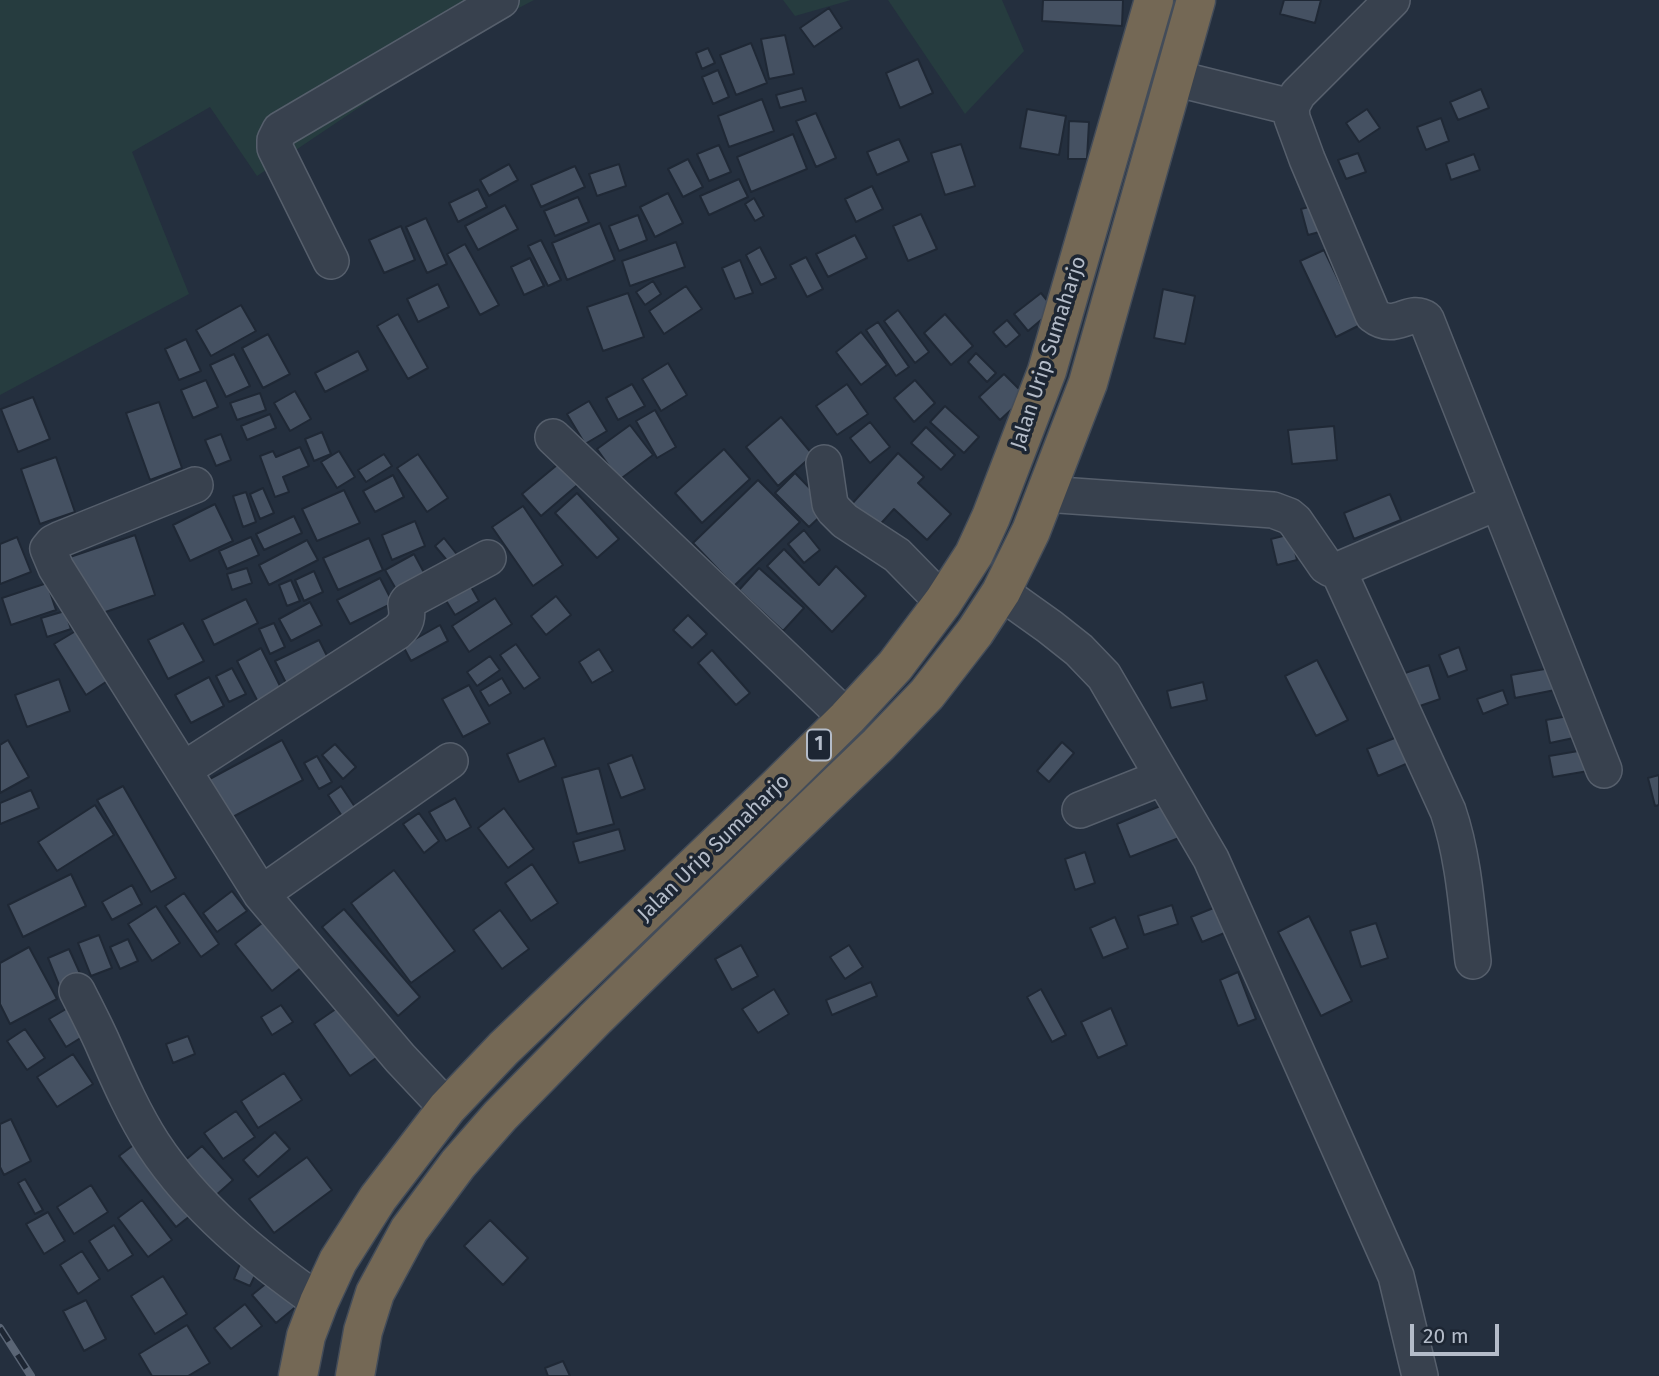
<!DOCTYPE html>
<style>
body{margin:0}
#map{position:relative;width:1659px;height:1376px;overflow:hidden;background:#242f3e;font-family:"Fira Sans",sans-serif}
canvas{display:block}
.scale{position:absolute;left:1410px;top:1324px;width:89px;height:32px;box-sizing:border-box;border:4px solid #b4bcc9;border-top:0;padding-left:9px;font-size:21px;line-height:24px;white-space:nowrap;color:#b4bcc9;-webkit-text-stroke:5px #1d2633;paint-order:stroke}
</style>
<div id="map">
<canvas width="1659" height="1376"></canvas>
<div class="scale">20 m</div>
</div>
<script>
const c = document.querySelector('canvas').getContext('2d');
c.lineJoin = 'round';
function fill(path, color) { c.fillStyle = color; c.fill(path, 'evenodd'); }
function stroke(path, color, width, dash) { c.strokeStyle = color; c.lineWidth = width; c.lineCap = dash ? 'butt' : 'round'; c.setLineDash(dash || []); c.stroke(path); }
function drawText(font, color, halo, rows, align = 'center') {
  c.font = font + ' "Fira Sans",sans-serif'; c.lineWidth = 7; c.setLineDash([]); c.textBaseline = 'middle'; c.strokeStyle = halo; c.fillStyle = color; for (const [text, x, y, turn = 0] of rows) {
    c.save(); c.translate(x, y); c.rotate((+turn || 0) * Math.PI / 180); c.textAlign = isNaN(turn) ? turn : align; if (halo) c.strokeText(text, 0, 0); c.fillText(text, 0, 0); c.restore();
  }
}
fill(new Path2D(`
 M0,0H534L467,35L257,176L210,107L132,152L189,294L0,395Z
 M783,0H851L795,16Z
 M888,0H1002L1024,51L965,114Z`), '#263c3f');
const building = new Path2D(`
 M1043,0H1123L1122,26L1042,21Z
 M1284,0H1321L1315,23L1280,14Z
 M829,8L842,28L814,47L800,28Z
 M785,35L794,74L769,79L761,39Z
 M751,43L767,83L736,95L720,55Z
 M708,48L715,63L702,69L696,53Z
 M918,59L933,93L900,108L886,73Z
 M718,70L729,97L713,104L702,77Z
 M802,88L806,101L780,108L776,95Z
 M1481,89L1489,108L1458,120L1450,102Z
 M762,99L774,131L729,147L718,116Z
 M1027,109L1066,116L1059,155L1020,148Z
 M1367,109L1380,128L1359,142L1346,123Z
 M816,113L836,158L816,167L796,121Z
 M1441,118L1449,141L1426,150L1417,127Z
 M1069,121L1089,122L1087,159H1068Z
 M793,134L807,169L751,192L737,157Z
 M899,139L909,161L877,175L867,152Z
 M961,144L975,186L945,195L931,153Z
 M719,145L731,172L709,181L697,154Z
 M1358,153L1366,172L1346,179L1338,160Z
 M1474,154L1480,170L1451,180L1446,164Z
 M688,159L703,187L683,197L668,169Z
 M509,164L518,180L489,196L480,180Z
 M619,164L626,186L597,196L589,174Z
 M575,166L585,187L541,207L531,185Z
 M739,179L748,197L709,215L700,196Z
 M872,186L883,209L856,222L845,199Z
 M478,189L487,207L458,222L449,203Z
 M668,193L683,223L655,237L640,207Z
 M578,197L589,222L555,236L544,211Z
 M754,198L764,216L755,221L745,204Z
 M1320,204L1327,230L1308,235L1301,209Z
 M505,205L518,229L478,250L465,226Z
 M921,214L937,249L908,261L893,226Z
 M638,215L647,240L619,251L609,226Z
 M426,218L447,264L427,273L406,227Z
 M600,223L615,260L567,280L552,243Z
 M401,226L415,260L384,273L369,240Z
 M855,235L867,258L828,277L816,254Z
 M541,240L561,280L548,286L528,246Z
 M676,242L685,267L630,286L622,261Z
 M465,244L499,305L480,315L447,254Z
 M760,247L776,278L761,285L746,255Z
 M1324,250L1360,325L1336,337L1300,261Z
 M806,257L823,289L807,297L790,265Z
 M530,258L544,286L524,295L511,267Z
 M740,260L753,293L735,299L722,268Z
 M653,281L661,294L645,305L636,292Z
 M438,284L449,307L418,322L407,299Z
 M686,286L702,309L664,334L649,311Z
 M1163,289L1195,296L1185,344L1154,338Z
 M628,293L644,337L603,351L587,307Z
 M1041,293L1054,309L1028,331L1014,314Z
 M241,305L256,331L211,356L196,330Z
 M898,310L929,352L915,363L884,321Z
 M398,314L428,368L408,379L377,326Z
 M945,314L973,346L951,365L924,333Z
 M1007,320L1020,335L1006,347L993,332Z
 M878,322L909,367L896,376L866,330Z
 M861,332L887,365L861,385L836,352Z
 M268,334L290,374L263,388L242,348Z
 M186,339L201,371L179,380L165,349Z
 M358,351L368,370L325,392L315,373Z
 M976,353L996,373L987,382L968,362Z
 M234,354L250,386L226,397L210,365Z
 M668,363L687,395L661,411L642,379Z
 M1004,374L1026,396L1000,420L979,397Z
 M206,380L218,407L193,418L181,390Z
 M915,380L935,403L914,422L894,398Z
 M632,384L645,406L618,420L606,398Z
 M847,384L868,414L837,435L816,406Z
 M295,391L311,419L290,431L274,403Z
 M260,393L266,410L237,420L230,403Z
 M33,397L50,439L18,452L1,409Z
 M589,401L607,431L585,444L567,414Z
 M159,402L182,468L150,480L126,413Z
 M945,406L979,437L964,453L930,422Z
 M655,410L676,447L657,458L636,421Z
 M270,414L276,428L247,440L241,426Z
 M781,417L813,455L778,486L746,447Z
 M870,422L890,447L870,463L850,438Z
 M630,425L653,455L619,480L597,449Z
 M1334,426L1337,460L1292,464L1288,430Z
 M926,427L955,455L941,470L911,443Z
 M322,432L331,454L314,461L305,439Z
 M221,434L231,460L216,466L205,440Z
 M300,447L309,466L283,477L289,492L275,497L260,456L273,451L276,457Z
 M724,449L750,479L702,523L675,493Z
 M339,451L355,477L337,488L321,462Z
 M898,453L924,477L918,483L951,514L927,540L894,509L875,530L850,506Z
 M384,454L392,466L366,482L358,470Z
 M418,454L448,498L427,512L397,468Z
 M56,457L75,512L40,524L21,469Z
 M563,460L581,482L541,516L522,494Z
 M795,473L829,508L809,527L775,493Z
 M393,475L404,497L375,512L363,491Z
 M758,480L800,522L734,586L693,543Z
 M263,488L274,513L260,519L250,494Z
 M344,490L360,523L317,541L302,509Z
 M246,492L256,522L243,527L233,496Z
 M577,493L619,539L597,558L555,513Z
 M1390,494L1401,520L1354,539L1344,513Z
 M215,504L233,541L190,561L173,525Z
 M523,506L563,565L533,586L492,527Z
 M294,516L302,533L264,550L256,534Z
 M415,521L425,546L392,560L382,535Z
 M804,530L820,550L804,563L788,544Z
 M1291,534L1297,560L1277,565L1271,539Z
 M135,535L155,595L88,618L67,558Z
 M17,537L31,572L0,584V544Z
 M251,537L259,555L227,569L219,551Z
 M369,538L383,570L338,590L323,558Z
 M444,538L459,557L450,564L435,546Z
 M307,540L318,560L269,585L259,565Z
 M784,549L819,585L836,566L866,596L832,632L767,566Z
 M414,554L428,580L400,596L385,570Z
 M247,568L252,583L232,590L227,574Z
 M759,568L804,608L783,631L739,590Z
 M314,571L323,592L304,601L295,580Z
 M380,578L393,603L350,624L337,600Z
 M291,580L300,601L287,606L279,585Z
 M47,583L56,610L11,625L2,598Z
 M470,585L479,601L455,615L445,599Z
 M556,596L571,615L546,635L531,616Z
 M495,598L512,624L469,652L452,626Z
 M246,599L258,623L214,645L202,620Z
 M310,602L322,625L291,641L279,619Z
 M65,611L71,629L47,637L41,618Z
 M688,615L707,634L692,648L673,630Z
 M183,623L204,661L168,679L148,640Z
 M274,623L285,647L270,654L259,629Z
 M440,625L448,641L411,661L403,646Z
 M84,626L115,676L86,695L54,644Z
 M319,640L331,664L287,685L275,661Z
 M516,644L540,678L524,689L500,655Z
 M1459,647L1467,670L1448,677L1439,655Z
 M261,648L282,690L258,702L237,661Z
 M599,649L613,671L592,683L579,662Z
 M712,650L750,693L736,705L698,663Z
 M490,656L500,670L477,686L467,672Z
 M1317,660L1348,720L1316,736L1285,676Z
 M1429,665L1440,699L1414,708L1402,674Z
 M1556,667L1560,689L1515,698L1511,675Z
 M232,668L246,694L229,702L216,676Z
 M209,677L224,706L191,723L175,695Z
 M502,678L511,693L489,706L480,691Z
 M59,679L70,711L27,727L15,695Z
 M1203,682L1207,700L1171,708L1167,691Z
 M469,685L490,723L463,737L442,699Z
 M1503,690L1508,704L1483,714L1477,699Z
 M1579,714L1583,736L1550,743L1546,720Z
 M1402,735L1413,761L1378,776L1367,749Z
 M544,738L556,766L519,782L507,754Z
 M8,740L29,777L0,793V745Z
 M282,740L303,780L227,820L206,781Z
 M1062,742L1074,753L1049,782L1037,771Z
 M335,744L356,767L343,779L322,755Z
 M1590,749L1594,770L1553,777L1549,756Z
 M632,755L645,789L621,798L608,764Z
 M317,756L332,782L319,789L304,763Z
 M599,768L614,824L577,834L562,778Z
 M1659,775V805L1655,806L1648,778Z
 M123,786L176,878L151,892L97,800Z
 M341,786L357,810L344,819L328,795Z
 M31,790L39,808L0,824V803Z
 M455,798L471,827L446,841L429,812Z
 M1165,804L1179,838L1130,857L1117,824Z
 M95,805L114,835L57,871L38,842Z
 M504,808L534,849L508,868L478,828Z
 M419,813L439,841L424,853L403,824Z
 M619,829L625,850L579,863L573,842Z
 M1085,852L1095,883L1075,890L1065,859Z
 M532,864L558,903L531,921L505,883Z
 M394,870L455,951L411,983L351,903Z
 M71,874L86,906L23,937L8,905Z
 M132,885L142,904L112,920L102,902Z
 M232,891L247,911L217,932L203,913Z
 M184,893L219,944L201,957L165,906Z
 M1172,905L1178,924L1144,935L1138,916Z
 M156,906L180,943L152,961L128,924Z
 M1216,907L1227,932L1202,942L1191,917Z
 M344,909L420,997L398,1016L322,927Z
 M500,910L529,949L502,969L473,930Z
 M1309,916L1352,1001L1321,1016L1278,932Z
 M1115,917L1128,948L1103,958L1090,928Z
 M266,920L302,967L272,991L235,944Z
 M1376,923L1388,958L1361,967L1350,931Z
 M99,935L112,968L91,976L78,943Z
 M128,939L138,961L120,969L110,947Z
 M741,945L758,976L732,990L715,959Z
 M849,945L863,967L845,979L830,957Z
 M29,947L57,999L10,1024L0,1004V963Z
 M69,949L83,980L61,990L48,958Z
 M1238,972L1256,1019L1238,1026L1220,980Z
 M871,982L877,996L832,1015L826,1000Z
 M774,989L789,1014L758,1033L742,1009Z
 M1041,989L1066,1035L1052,1042L1027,997Z
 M78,1002L95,1029L66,1047L49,1019Z
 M346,1002L382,1054L350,1076L314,1024Z
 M281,1005L293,1022L272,1035L261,1017Z
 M1111,1008L1127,1045L1098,1058L1081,1022Z
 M25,1029L45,1058L27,1070L7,1041Z
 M188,1036L195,1054L173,1063L166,1044Z
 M73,1054L93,1084L57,1107L37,1077Z
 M284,1073L302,1100L258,1128L241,1101Z
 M236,1111L255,1137L223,1159L204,1133Z
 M11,1119L31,1161L4,1175L0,1167V1124Z
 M275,1132L290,1149L258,1177L243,1160Z
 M144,1137L200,1208L176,1227L119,1156Z
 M202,1146L233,1180L214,1197L183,1162Z
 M307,1157L332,1190L274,1233L249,1199Z
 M25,1179L43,1210L35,1214L18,1183Z
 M91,1185L108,1212L74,1234L57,1207Z
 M142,1200L172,1240L148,1257L118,1218Z
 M48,1212L65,1241L44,1254L26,1224Z
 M490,1220L528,1258L503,1285L464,1246Z
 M114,1225L133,1255L108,1271L89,1241Z
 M82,1251L100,1279L78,1294L60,1265Z
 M240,1264L257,1271L250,1286L234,1279Z
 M163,1276L187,1314L155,1334L131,1296Z
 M274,1277L298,1305L276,1323L252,1295Z
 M86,1300L106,1339L84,1351L63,1311Z
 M245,1304L262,1326L231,1349L214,1328Z
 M187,1325L210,1363L188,1376H152L139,1354Z
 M563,1361L570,1376H548L545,1368Z`);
fill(building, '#455162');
stroke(building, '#1f2835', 2);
const minor = new Path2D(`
 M1392,0L1298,94L1291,107L1292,118L1307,159L1373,315C1396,333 1409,307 1426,319L1604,770
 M1174,78L1291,107
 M331,261L275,148V140L280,130L501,0
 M553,437L847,718
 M824,463L830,504L834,510L845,521L897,555L943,602
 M195,485L61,539L53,543L48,549L56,568L261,894L400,1058L447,1108
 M1045,494L1273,510L1289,516L1295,521L1326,566L1331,569L1338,570L1498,502
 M1338,570L1448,811C1464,858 1467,911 1473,961
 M1001,592L1050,627L1079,650L1104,676L1211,859L1396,1276L1420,1376
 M183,770L397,632C407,623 408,617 406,604L408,601L488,558
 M1080,810L1163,777
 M261,894L450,761
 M77,991C86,1009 95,1026 103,1044C118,1078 133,1113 153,1144C195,1208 257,1258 319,1302`);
const highway = new Path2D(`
 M298,1376L306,1336L319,1302L338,1261L378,1198L447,1108L504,1048L776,788L847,718L895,666L943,602L974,554L991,517L1047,371L1154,0
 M355,1376L363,1331L375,1293L409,1230L458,1164L500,1116L595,1019L691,925L878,745L927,694L975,632L1001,592L1031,531L1088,383L1196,0`);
stroke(minor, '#565f6c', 38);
stroke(highway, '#434c59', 41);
stroke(minor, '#38414e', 35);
stroke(highway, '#746855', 38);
const rail = new Path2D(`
 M0,1328L31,1376`);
stroke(rail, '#5a6575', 8);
stroke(rail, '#1d2633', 5, [16]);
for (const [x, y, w] of [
 [819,745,24]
]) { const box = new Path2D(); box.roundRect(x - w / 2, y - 15.5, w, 31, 5); c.fillStyle = '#1d2633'; c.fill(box); stroke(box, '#b4bcc9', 2); }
drawText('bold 19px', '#b4bcc9', null, [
 ["1",819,745]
]);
drawText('21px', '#b4bcc9', '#1d2633', [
 ["Jalan Urip Sumaharjo",1049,353,-72],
 ["Jalan Urip Sumaharjo",714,848,-44]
]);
</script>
